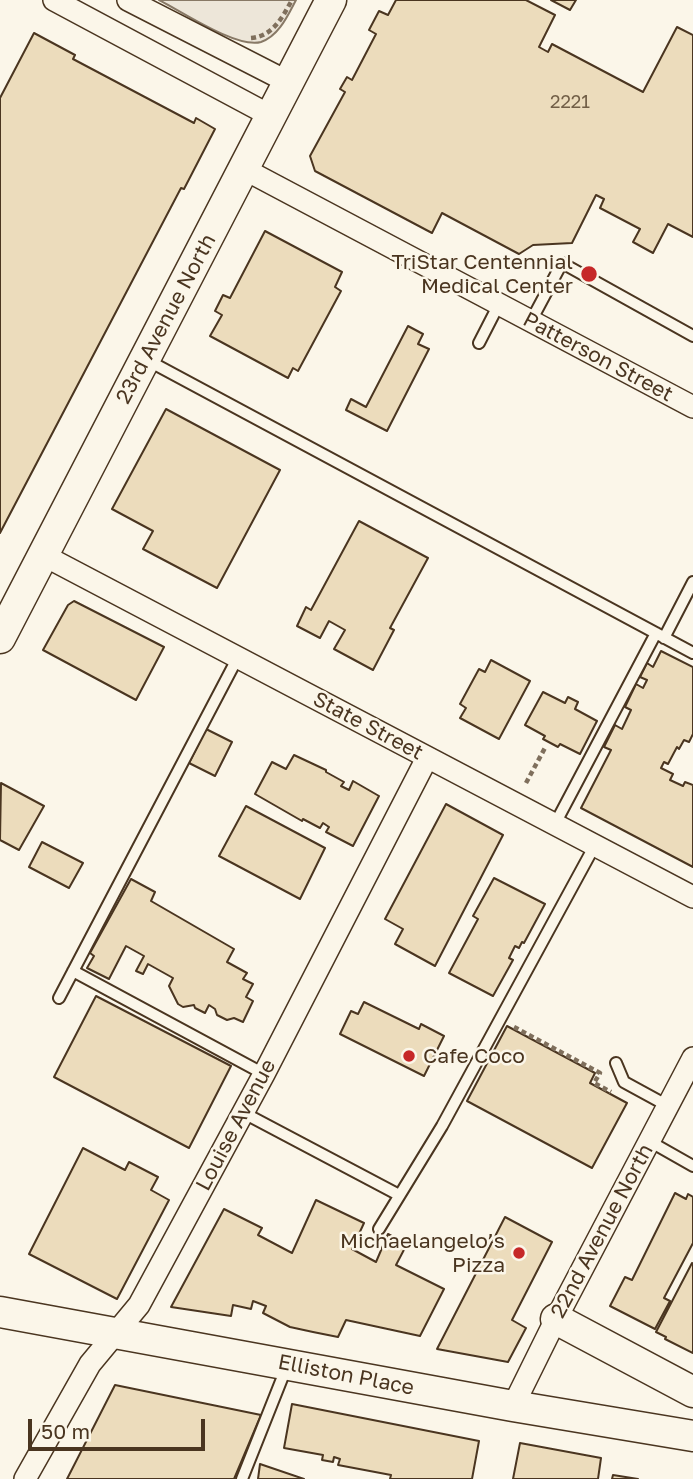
<!DOCTYPE html>
<meta charset="utf-8">
<style>
body{margin:0}
#map{position:relative;width:693px;height:1479px;overflow:hidden;background:#fbf6e9;font-family:"Golos Text",sans-serif}
canvas{display:block}
.scale{position:absolute;left:28px;top:1419px;width:177px;height:32px;box-sizing:border-box;border:4px solid #4a3520;border-top:0;padding-left:9px;font-size:21px;line-height:24px;white-space:nowrap;color:#4a3520;-webkit-text-stroke:5px #fbf6e9;paint-order:stroke}
</style>
<div id="map">
<canvas width="693" height="1479"></canvas>
<div class="scale">50 m</div>
</div>
<script>
const c = document.querySelector('canvas').getContext('2d');
c.lineJoin = 'round';
function fill(path, color) { c.fillStyle = color; c.fill(path, 'evenodd'); }
function stroke(path, color, width, dash) { c.strokeStyle = color; c.lineWidth = width; c.lineCap = dash ? 'butt' : 'round'; c.setLineDash(dash || []); c.stroke(path); }
function drawText(font, color, halo, rows, align = 'center') {
  c.font = font + ' "Golos Text",sans-serif'; c.lineWidth = 5; c.setLineDash([]); c.textBaseline = 'middle'; c.strokeStyle = halo; c.fillStyle = color; for (const [text, x, y, turn = 0] of rows) {
    c.save(); c.translate(x, y); c.rotate((+turn || 0) * Math.PI / 180); c.textAlign = isNaN(turn) ? turn : align; if (halo) c.strokeText(text, 0, 0); c.fillText(text, 0, 0); c.restore();
  }
}
const green = new Path2D(`
 M159,0H296C288,15 279,36 261,42C237,49 181,11 159,0Z`);
fill(green, '#ede6d9');
stroke(green, '#887966', 2);
const building = new Path2D(`
 M396,0H526L555,15L539,47L548,52L552,44L643,92L677,27L693,35V237L668,224L653,253L633,242L640,229L600,208L604,199L596,195L572,243L533,245L519,254L442,213L432,233L315,171L310,156L345,92L340,89L347,77L352,80L376,34L369,30L379,11L388,15Z
 M551,0H576L570,10Z
 M34,33L75,55L73,59L194,123L196,118L215,129L184,189L181,188L0,533V98Z
 M265,231L342,272L335,287L341,291L298,371L293,368L288,378L210,336L222,315L215,311L223,295L230,298Z
 M408,326L423,334L418,344L429,349L387,431L346,410L351,399L366,407Z
 M166,409L280,470L217,588L143,549L153,531L112,509Z
 M359,521L428,558L390,628L394,630L373,670L334,649L345,630L329,621L320,638L297,626L306,607L311,610Z
 M74,601L164,647L136,700L43,650L68,605Z
 M661,651L693,667V734L689,742L684,740L679,749L677,747L668,764L664,762L661,768L673,774L670,780L683,786L685,782L693,785V867L581,808L611,750L604,747L615,725L622,729L631,710L625,707L636,684L643,688L647,680L640,677L647,663L653,667Z
 M491,660L530,681L499,739L460,718L466,708L460,704L479,669L485,672Z
 M543,692L565,703L568,697L578,702L575,709L597,721L580,754L560,744L558,747L543,739L545,736L525,725Z
 M206,729L232,742L215,776L189,763Z
 M294,755L326,770V772L344,782L341,786L349,790L353,781L379,796L353,846L326,832L329,827L323,823L320,828L303,819L302,821L255,794L272,762L286,769Z
 M1,783L44,806L19,850L0,840Z
 M446,804L503,835L435,966L395,944L403,929L385,919Z
 M246,806L325,848L300,899L219,856Z
 M42,842L83,863L69,888L29,867Z
 M494,878L545,904L524,943L522,942L519,948L515,946L509,958L513,960L493,996L449,973L478,919L473,916Z
 M131,879L155,892L151,901L234,949L227,962L247,973L243,979L253,984L246,997L253,1001L243,1022L234,1018L227,1020L217,1015L215,1009L209,1005L205,1013L195,1008L194,1005L183,1007L178,1004L169,986L173,978L148,964L143,974L136,971L144,956L126,946L109,979L87,968L94,956L90,953Z
 M96,996L231,1066L189,1148L54,1077Z
 M364,1002L419,1029L421,1024L444,1036L424,1076L340,1034L351,1011L358,1014Z
 M507,1026L595,1073L590,1083L627,1103L592,1168L467,1101Z
 M83,1148L125,1170L129,1162L158,1177L151,1190L169,1200L117,1299L29,1254Z
 M675,1193L686,1199L688,1194L693,1197V1243L664,1298L670,1301L655,1329L610,1306L625,1277L632,1280Z
 M316,1200L364,1223L352,1249L376,1262L388,1234L407,1244L396,1265L444,1289L420,1336L346,1320L338,1337L313,1332L290,1327L263,1313L266,1306L253,1301L251,1309L233,1305L231,1316L171,1307L224,1209L262,1228L258,1235L292,1253Z
 M505,1217L552,1242L512,1320L526,1328L508,1362L437,1349Z
 M692,1263L693,1264V1353L665,1339L666,1337L656,1332Z
 M115,1385L261,1415L234,1479H67Z
 M292,1404L479,1441L472,1479H390L391,1475L338,1465L340,1459L334,1457L333,1462L322,1460L323,1455L284,1448Z
 M520,1443L601,1458L598,1479H513Z
 M260,1464L304,1479H258Z
 M613,1475L638,1479H612Z`);
fill(building, '#ecdcbc');
stroke(building, '#4a3520', 2);
const lane = new Path2D(`
 M531,321L562,263L693,336
 M479,343L499,304
 M147,360L693,653
 M664,638L693,582
 M555,824L656,633
 M73,971L264,1074
 M59,998L238,657
 M616,1063L624,1082L668,1106
 M242,1112L399,1195
 M649,1141L693,1166
 M379,1229L442,1126L595,845
 M242,1479L287,1366`);
const street = new Path2D(`
 M54,0L271,116
 M128,0L288,82
 M244,169L693,407
 M43,555L693,897
 M513,1406L556,1319L693,1058
 M25,1479L90,1364L139,1305L264,1074L427,758`);
const secondary = new Path2D(`
 M0,638L331,0
 M0,1312L513,1406L693,1436
 M556,1319L693,1392`);
stroke(lane, '#4a3520', 14);
stroke(street, '#4a3520', 24);
stroke(secondary, '#4a3520', 33);
stroke(new Path2D(`
 M251,38C273,36 282,18 292,0
 M526,783L546,746
 M514,1027L600,1073L594,1083L611,1092`), '#7f6f5c', 4.5, [5, 3.5]);
stroke(lane, '#fbf6e9', 10);
stroke(street, '#fbf6e9', 21);
stroke(secondary, '#fbf6e9', 30);
for (const [x, y, r, color] of [
 [589,274,9,"#c62828"],
 [409,1056,7,"#c62828"],
 [519,1253,7,"#c62828"]
]) { const dot = new Path2D(); dot.arc(x, y, r, 0, 2 * Math.PI); c.fillStyle = color; c.fill(dot); stroke(dot, '#fbf6e9', 2.5); }
drawText('18px', '#725f47', null, [
 ["2221",570,102]
]);
drawText('21px', '#4a3520', '#fbf6e9', [
 ["TriStar Centennial",573,262],
 ["Medical Center",573,286],
 ["Cafe Coco",423,1056,"left"],
 ["Michaelangelo’s",505,1241],
 ["Pizza",505,1265]
], 'right');
drawText('21px', '#4a3520', '#fbf6e9', [
 ["23rd Avenue North",166,319,-62],
 ["Patterson Street",598,357,28],
 ["State Street",368,726,28],
 ["Louise Avenue",236,1125,-62],
 ["22nd Avenue North",602,1231,-62],
 ["Elliston Place",346,1375,11]
]);
</script>
